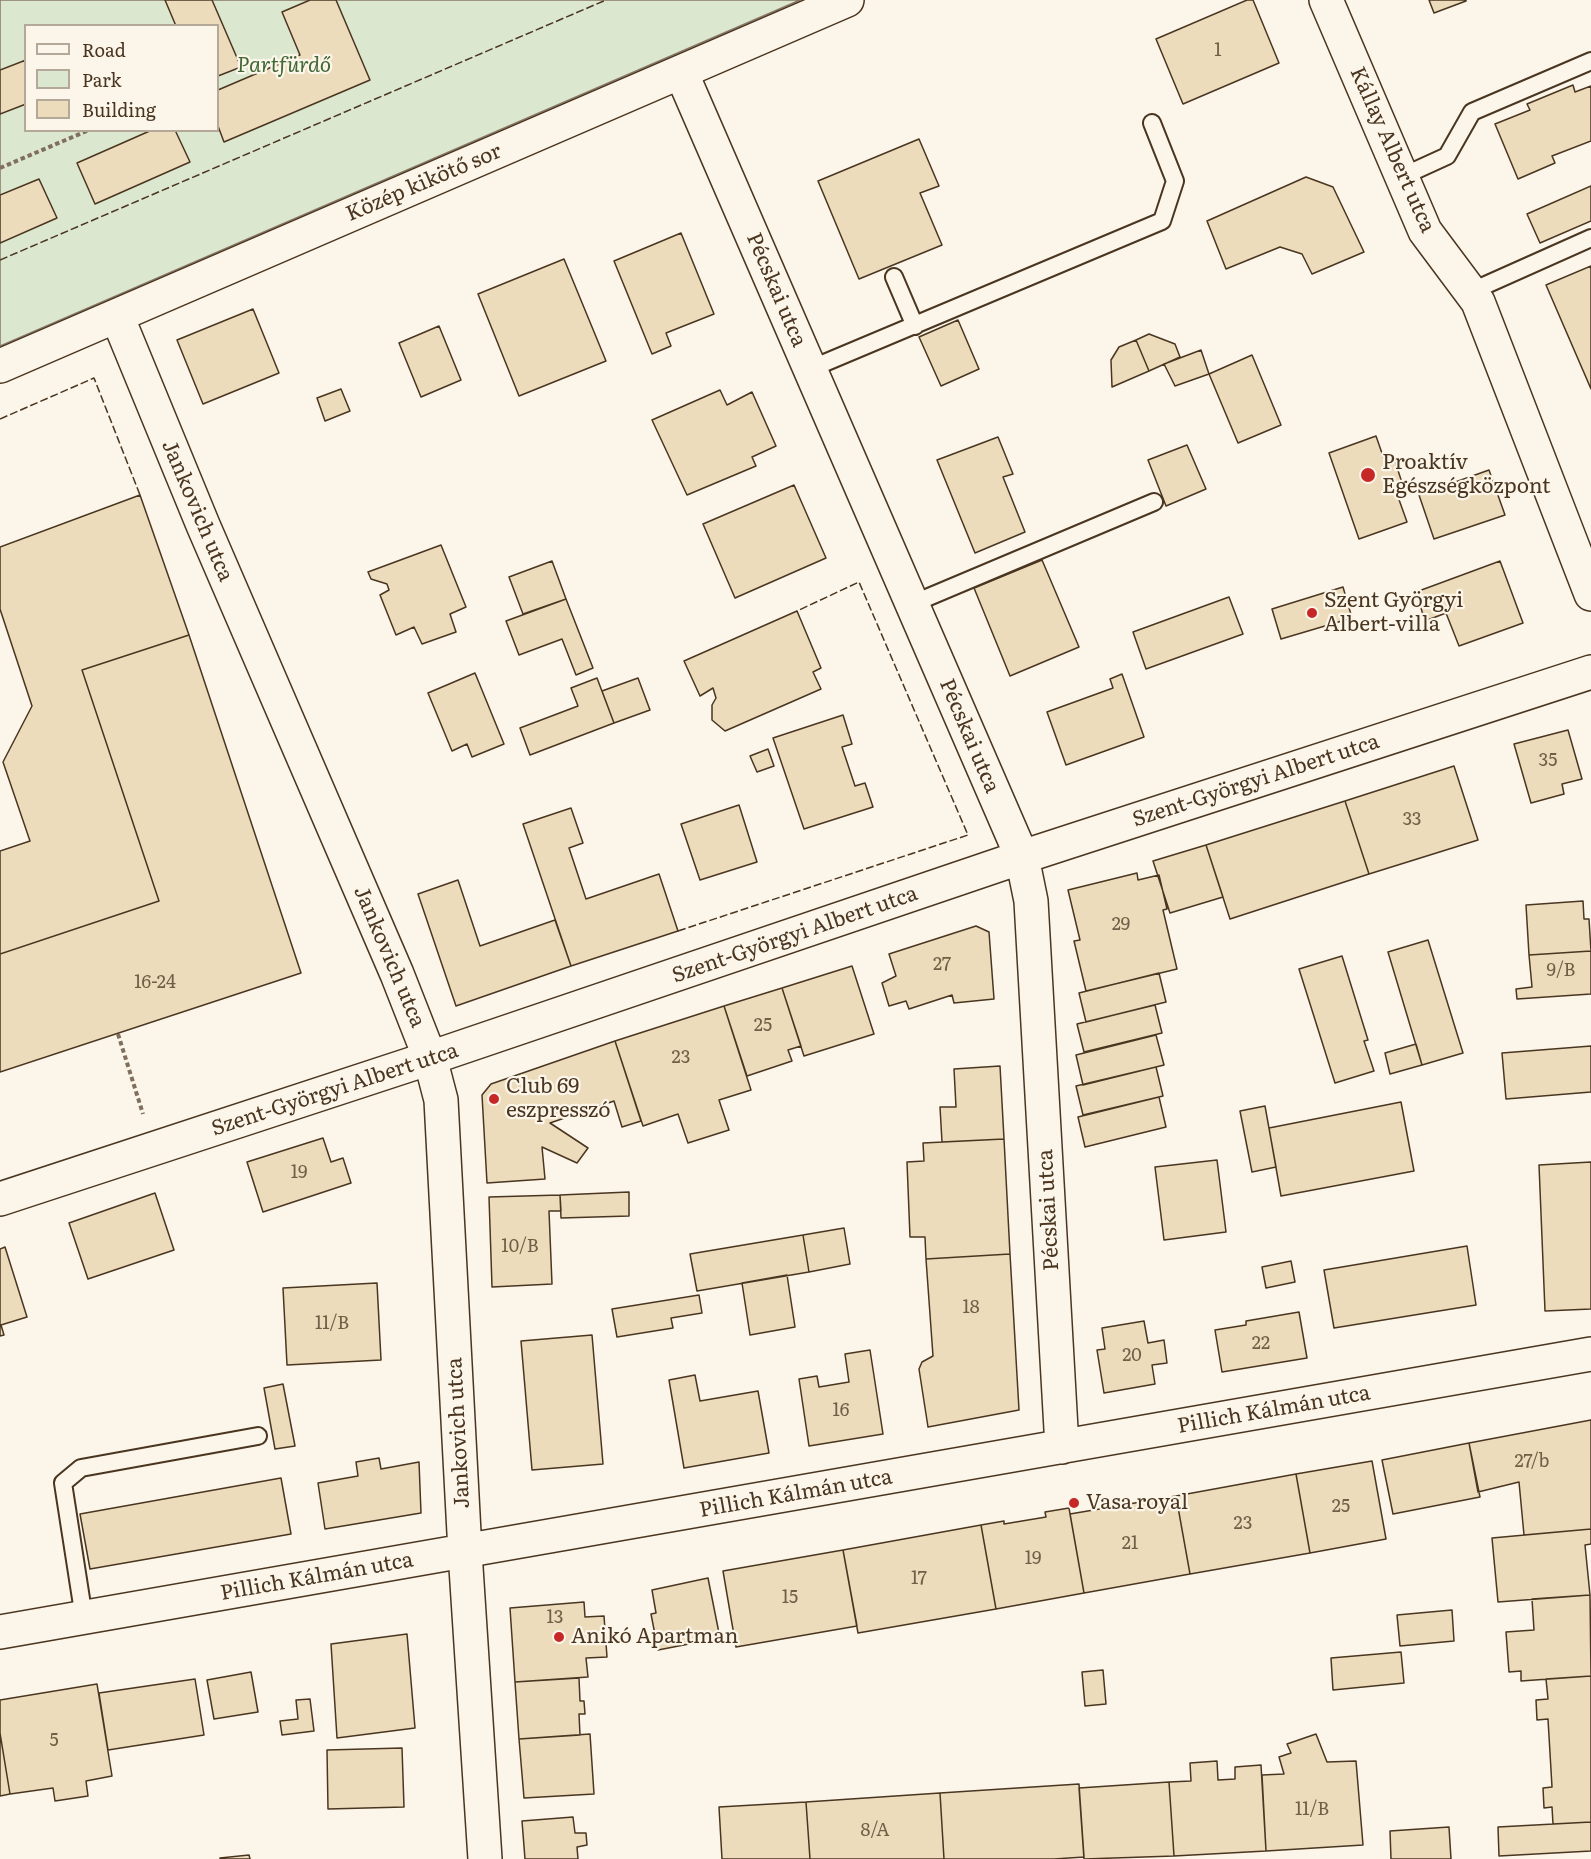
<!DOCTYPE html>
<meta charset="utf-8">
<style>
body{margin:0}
#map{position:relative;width:1591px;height:1859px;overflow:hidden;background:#fbf6e9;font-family:Literata,serif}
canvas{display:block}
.legend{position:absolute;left:24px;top:24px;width:195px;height:108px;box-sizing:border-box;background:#fbf6e9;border:2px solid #b4a999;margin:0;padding:8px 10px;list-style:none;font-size:18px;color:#4a3520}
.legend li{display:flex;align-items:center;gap:12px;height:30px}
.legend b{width:30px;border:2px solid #b4a999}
</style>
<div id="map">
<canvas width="1591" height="1859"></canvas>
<ul class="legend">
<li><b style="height:8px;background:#fbf6e9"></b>Road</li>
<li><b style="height:16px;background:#dce7d0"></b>Park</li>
<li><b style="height:16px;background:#ecdcbc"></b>Building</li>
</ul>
</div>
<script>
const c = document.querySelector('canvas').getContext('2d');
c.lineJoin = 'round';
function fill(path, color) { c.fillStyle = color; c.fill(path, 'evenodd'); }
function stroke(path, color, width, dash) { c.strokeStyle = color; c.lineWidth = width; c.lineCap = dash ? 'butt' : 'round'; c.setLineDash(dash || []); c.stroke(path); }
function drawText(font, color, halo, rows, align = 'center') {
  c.font = font + ' Literata,serif'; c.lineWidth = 4.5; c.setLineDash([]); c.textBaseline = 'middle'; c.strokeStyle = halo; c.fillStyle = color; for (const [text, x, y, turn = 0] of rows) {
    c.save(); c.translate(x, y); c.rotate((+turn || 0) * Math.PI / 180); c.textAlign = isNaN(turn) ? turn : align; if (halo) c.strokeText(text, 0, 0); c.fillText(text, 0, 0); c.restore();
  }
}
const green = new Path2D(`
 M0,0H800L0,346ZM26,26H218V130H26Z`);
fill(green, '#dce7d0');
stroke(green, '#887966', 1.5);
const building = new Path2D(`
 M165,0H212L241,67L218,76V26H176Z
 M310,0H336L370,80L224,142L218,126V90L300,55L282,12Z
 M1247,0H1253L1279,63L1183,104L1156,39Z
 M1429,0H1466V1L1434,13Z
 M26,60V104L0,114V70Z
 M1573,85L1575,92L1591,86V141L1552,156L1555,163L1518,179L1495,124L1530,110L1527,104Z
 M152,130H175L190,162L95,204L77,163Z
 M919,139L939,186L920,193L942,245L859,279L818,181Z
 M1306,177L1333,187L1364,252L1312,274L1302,254L1280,247L1226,269L1207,221Z
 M39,179L57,218L0,243V195Z
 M1591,186V221L1540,243L1527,214Z
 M681,233L714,314L666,333L671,346L652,354L614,261Z
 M564,259L606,361L519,396L478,294Z
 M1591,266V389L1546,285Z
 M253,309L279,373L203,404L177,340Z
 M958,320L979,369L941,386L919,337Z
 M439,326L461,380L421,397L399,343Z
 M1149,334L1175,344L1180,357L1149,371L1136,340Z
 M1136,340L1149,371L1112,387L1111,360L1119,347Z
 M1201,350L1209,374L1175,386L1164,364Z
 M1252,355L1281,425L1238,443L1209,374Z
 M341,389L350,411L325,421L317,398Z
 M720,390L727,405L752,392L776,446L752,457L756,466L687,495L652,420Z
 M1376,436L1384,459L1393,455L1405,492L1397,494L1407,522L1359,539L1329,453Z
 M998,437L1013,474L1003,477L1025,532L975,553L937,460Z
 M1187,445L1206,489L1166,506L1148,460Z
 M1489,470L1505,515L1434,539L1419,495Z
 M794,485L826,558L735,598L703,524Z
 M140,495L189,635L82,670L159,901L0,954V851L30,841L3,762L32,706L0,609V547Z
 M441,545L466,607L450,614L456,632L422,644L414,627L396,635L380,595L389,590L387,584L371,579L368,572Z
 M1042,560L1079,647L1010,676L974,588Z
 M552,561L566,599L523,614L509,577Z
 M1500,561L1523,623L1459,646L1446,613L1425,621L1416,592Z
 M1343,587L1352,618L1281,639L1272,609Z
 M1229,597L1243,634L1146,669L1133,632Z
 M566,599L593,668L576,675L562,639L519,655L506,621Z
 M797,611L821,668L813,672L821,689L725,731L712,720V705L716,698L713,688L700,696L684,661Z
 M189,635L301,973L0,1072V954L159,901L82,670Z
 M475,673L504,744L472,757L467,744L452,751L428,693Z
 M1122,674L1144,737L1066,765L1047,712L1113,688L1110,679Z
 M597,678L614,723L530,755L520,728L578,706L571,688Z
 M638,678L650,710L614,723L602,691Z
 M843,715L852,744L842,747L855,786L865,783L873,807L804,829L773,738Z
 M1568,730L1582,779L1562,784L1564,794L1531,803L1514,744Z
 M768,749L774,766L757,772L750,756Z
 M1454,766L1478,840L1369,874L1345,801Z
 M1345,801L1369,874L1230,919L1206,845Z
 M739,805L757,862L700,880L681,824Z
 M571,808L583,843L569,848L586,899L659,874L678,931L571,966L523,824Z
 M1206,845L1223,897L1170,913L1153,861Z
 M1137,873L1138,880L1159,875L1167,909L1163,910L1177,969L1086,991L1074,941L1080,940L1068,890Z
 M458,880L480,946L555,920L571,966L456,1006L418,894Z
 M1583,901L1584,919H1589L1591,951L1529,955L1526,905Z
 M976,926L989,932L994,999L954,1003L952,995L909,1009L906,1001L889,1006L882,983L896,976L889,954Z
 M1428,940L1463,1053L1422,1065L1388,952Z
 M1591,951V994L1517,999L1516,989L1532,987L1529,955Z
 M1342,956L1368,1040L1364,1041L1374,1071L1335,1083L1299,969Z
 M852,966L874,1034L804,1056L782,988Z
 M1159,973L1166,1002L1086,1022L1079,993Z
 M782,988L801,1046L788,1050L792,1061L747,1076L724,1006Z
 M1155,1005L1162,1033L1084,1052L1077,1024Z
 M724,1006L751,1090L719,1100L729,1130L688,1143L678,1114L643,1126L615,1041Z
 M1156,1035L1164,1065L1083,1085L1076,1055Z
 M615,1041L641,1121L622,1127L614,1101L550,1123L588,1148L577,1163L542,1147L545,1179L487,1183L482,1095L491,1084Z
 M1416,1044L1422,1065L1390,1074L1385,1053Z
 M1591,1046V1092L1506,1099L1502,1053Z
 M1000,1066L1004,1139L942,1142L940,1107H956L954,1069Z
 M1156,1067L1163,1096L1083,1115L1076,1086Z
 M1159,1097L1166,1127L1085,1147L1078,1117Z
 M1401,1102L1414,1171L1281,1196L1269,1128Z
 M1265,1106L1276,1167L1252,1172L1240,1111Z
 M323,1138L331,1162L343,1158L351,1183L263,1212L247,1162Z
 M1004,1139L1010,1254L926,1259L925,1237H910L907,1162L924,1161L923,1143Z
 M1217,1160L1226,1232L1164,1240L1155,1167Z
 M1591,1162V1309L1545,1311L1539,1165Z
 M629,1192V1216L561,1218L560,1195Z
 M155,1193L174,1250L88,1279L69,1223Z
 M560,1195L561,1211H549L552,1284L492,1287L489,1197Z
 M844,1228L850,1264L809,1272L803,1235Z
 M803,1235L809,1272L697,1291L690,1254Z
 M1467,1246L1476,1305L1334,1328L1324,1270Z
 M5,1247L27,1317L1,1325L4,1335L0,1336V1249Z
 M1010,1254L1019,1410L928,1427L919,1369L922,1362L933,1356L926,1259Z
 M1291,1261L1295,1282L1266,1288L1262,1267Z
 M787,1275L795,1327L750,1335L742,1283Z
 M377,1283L381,1360L287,1365L283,1288Z
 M699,1295L702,1313L671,1318L673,1328L617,1337L612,1309Z
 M1299,1312L1307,1358L1222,1372L1215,1330L1246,1325V1321Z
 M1144,1321L1148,1343L1164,1340L1167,1363L1152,1365L1155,1384L1104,1393L1097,1350L1105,1349L1102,1328Z
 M592,1335L603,1464L532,1470L521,1341Z
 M870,1350L883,1434L809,1446L799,1379L817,1376L819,1387L849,1382L845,1354Z
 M695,1375L700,1401L758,1391L769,1453L684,1468L669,1380Z
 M283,1384L295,1446L275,1449L264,1388Z
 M1591,1420V1529L1524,1535L1519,1482L1478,1492L1469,1443Z
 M1469,1443L1480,1497L1393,1514L1382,1460Z
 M379,1458L381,1469L419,1462L421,1513L325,1529L318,1483L358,1476L356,1462Z
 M1372,1461L1386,1539L1310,1553L1296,1474Z
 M1296,1474L1310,1553L1190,1574L1176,1496Z
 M281,1478L291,1534L90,1569L80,1514Z
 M1176,1496L1190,1574L1084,1593L1070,1514Z
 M1069,1508L1084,1593L996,1609L981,1525L1004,1521V1524L1046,1517L1045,1512Z
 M981,1525L996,1609L858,1633L843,1550Z
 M1591,1529V1544L1585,1545L1590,1595L1498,1602L1492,1538Z
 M843,1550L857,1626L736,1647L723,1571Z
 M708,1578L720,1638L658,1650L651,1614L656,1613L652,1590Z
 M1590,1595L1591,1676L1521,1681V1671L1509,1672L1506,1632L1534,1630L1532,1599Z
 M584,1602L585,1617L604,1616L607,1657L586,1658L588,1677L515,1682L510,1608Z
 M1452,1610L1454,1641L1400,1646L1397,1615Z
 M407,1634L415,1728L337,1738L331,1644Z
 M1401,1652L1404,1683L1333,1690L1331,1658Z
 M1103,1670L1106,1704L1085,1706L1082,1672Z
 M251,1672L258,1712L214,1719L207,1680Z
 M1591,1676V1822L1553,1824L1552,1807L1544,1808L1543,1788L1552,1787L1548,1719L1537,1720L1536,1700L1548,1699L1546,1679Z
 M579,1678L580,1701H584L585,1714H579L580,1735L519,1739L515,1682Z
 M195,1679L204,1735L108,1750L99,1693Z
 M97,1684L112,1776L86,1781L88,1796L55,1801L53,1788L10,1794L0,1733V1700Z
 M310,1699L314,1731L282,1735L280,1721L298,1719L296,1700Z
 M0,1733L10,1794L0,1796Z
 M590,1734L594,1794L524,1798L519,1739Z
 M1316,1734L1327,1762L1356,1761L1363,1845L1266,1851L1262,1775L1284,1774L1279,1757L1291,1753L1287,1744Z
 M402,1748L404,1807L328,1809L327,1750Z
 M1217,1761L1218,1780L1235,1779V1767L1261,1765L1266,1851L1174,1856L1169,1782L1191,1781L1190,1763Z
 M1169,1782L1174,1856L1084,1859L1079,1788Z
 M1079,1784L1084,1857L1054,1859H944L940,1793Z
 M940,1793L944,1859H810L806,1802Z
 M806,1802L810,1859H722L719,1807Z
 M573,1817L575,1833H586L587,1845L577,1847L578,1859H525L522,1821Z
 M1591,1822V1851L1499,1856L1498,1827Z
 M1449,1827L1451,1859H1391L1390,1831Z
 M249,1855L250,1859H220V1858Z`);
fill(building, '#ecdcbc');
stroke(building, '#4a3520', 1.5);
const service = new Path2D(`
 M1401,177L1447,156L1472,112L1591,61
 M894,277L915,326
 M1470,292L1591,238
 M810,369L1162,221L1175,181L1152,123
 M912,604L1154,502
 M84,1618L63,1483L81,1468L258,1436`);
const minor = new Path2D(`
 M1326,0L1425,231L1478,302L1591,594
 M681,72L1022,857L1031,901L1062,1447
 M117,316L203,525L397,974L430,1058L441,1100L465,1552L485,1859
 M0,366L847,0
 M0,1199L430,1058L1022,857L1591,672
 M0,1632L1591,1354`);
stroke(service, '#4a3520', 20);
stroke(minor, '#4a3520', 36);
stroke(new Path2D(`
 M0,168L89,130
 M118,1034L143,1114`), '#7f6f5c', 4, [4.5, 3]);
stroke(service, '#fbf6e9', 16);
stroke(minor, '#fbf6e9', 33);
stroke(new Path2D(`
 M0,260L606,0
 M0,419L94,378L140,495
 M678,931L968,835L859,582L797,611`), '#4a3520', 1.5, [8, 3]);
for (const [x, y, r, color] of [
 [1368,475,8,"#c62828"],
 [1312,613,6,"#c62828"],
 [494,1099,6,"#c62828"],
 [1074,1503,6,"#c62828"],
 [559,1637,6,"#c62828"]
]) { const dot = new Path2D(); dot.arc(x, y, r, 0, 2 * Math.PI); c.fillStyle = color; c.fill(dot); stroke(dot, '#fbf6e9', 2); }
drawText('18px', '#725f47', null, [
 ["1",1218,51],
 ["35",1548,761],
 ["33",1412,820],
 ["29",1121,925],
 ["27",942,965],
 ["9/B",1561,971],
 ["16-24",155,983],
 ["25",763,1026],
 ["23",681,1058],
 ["19",299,1173],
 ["10/B",520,1247],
 ["18",971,1308],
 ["11/B",332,1324],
 ["22",1261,1344],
 ["20",1132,1356],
 ["16",841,1411],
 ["27/b",1532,1462],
 ["25",1341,1507],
 ["23",1243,1524],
 ["21",1130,1544],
 ["19",1033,1559],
 ["17",919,1579],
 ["15",790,1598],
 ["13",555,1618],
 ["5",54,1741],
 ["11/B",1312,1810],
 ["8/A",875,1831]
]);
drawText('italic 21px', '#436837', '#fbf6e9', [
 ["Partfürdő",284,66]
]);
drawText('21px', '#4a3520', '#fbf6e9', [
 ["Kállay Albert utca",1392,150,66],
 ["Közép kikötő sor",424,183,-23],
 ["Pécskai utca",776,290,67],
 ["Jankovich utca",197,511,67],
 ["Pécskai utca",969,736,67],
 ["Szent-Györgyi Albert utca",1256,781,-18],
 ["Szent-Györgyi Albert utca",795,935,-19],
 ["Jankovich utca",389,957,67],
 ["Szent-Györgyi Albert utca",335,1090,-18],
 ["Pécskai utca",1049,1210,-93],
 ["Pillich Kálmán utca",1274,1410,-10],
 ["Jankovich utca",459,1433,-93],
 ["Pillich Kálmán utca",796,1494,-10],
 ["Pillich Kálmán utca",317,1577,-10]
]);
drawText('21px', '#4a3520', '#fbf6e9', [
 ["Proaktív",1382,463],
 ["Egészségközpont",1382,487],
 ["Szent Györgyi",1324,601],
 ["Albert-villa",1324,625],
 ["Club 69",506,1087],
 ["eszpresszó",506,1111],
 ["Vasa royal",1086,1503],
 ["Anikó Apartman",571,1637]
], 'left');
</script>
